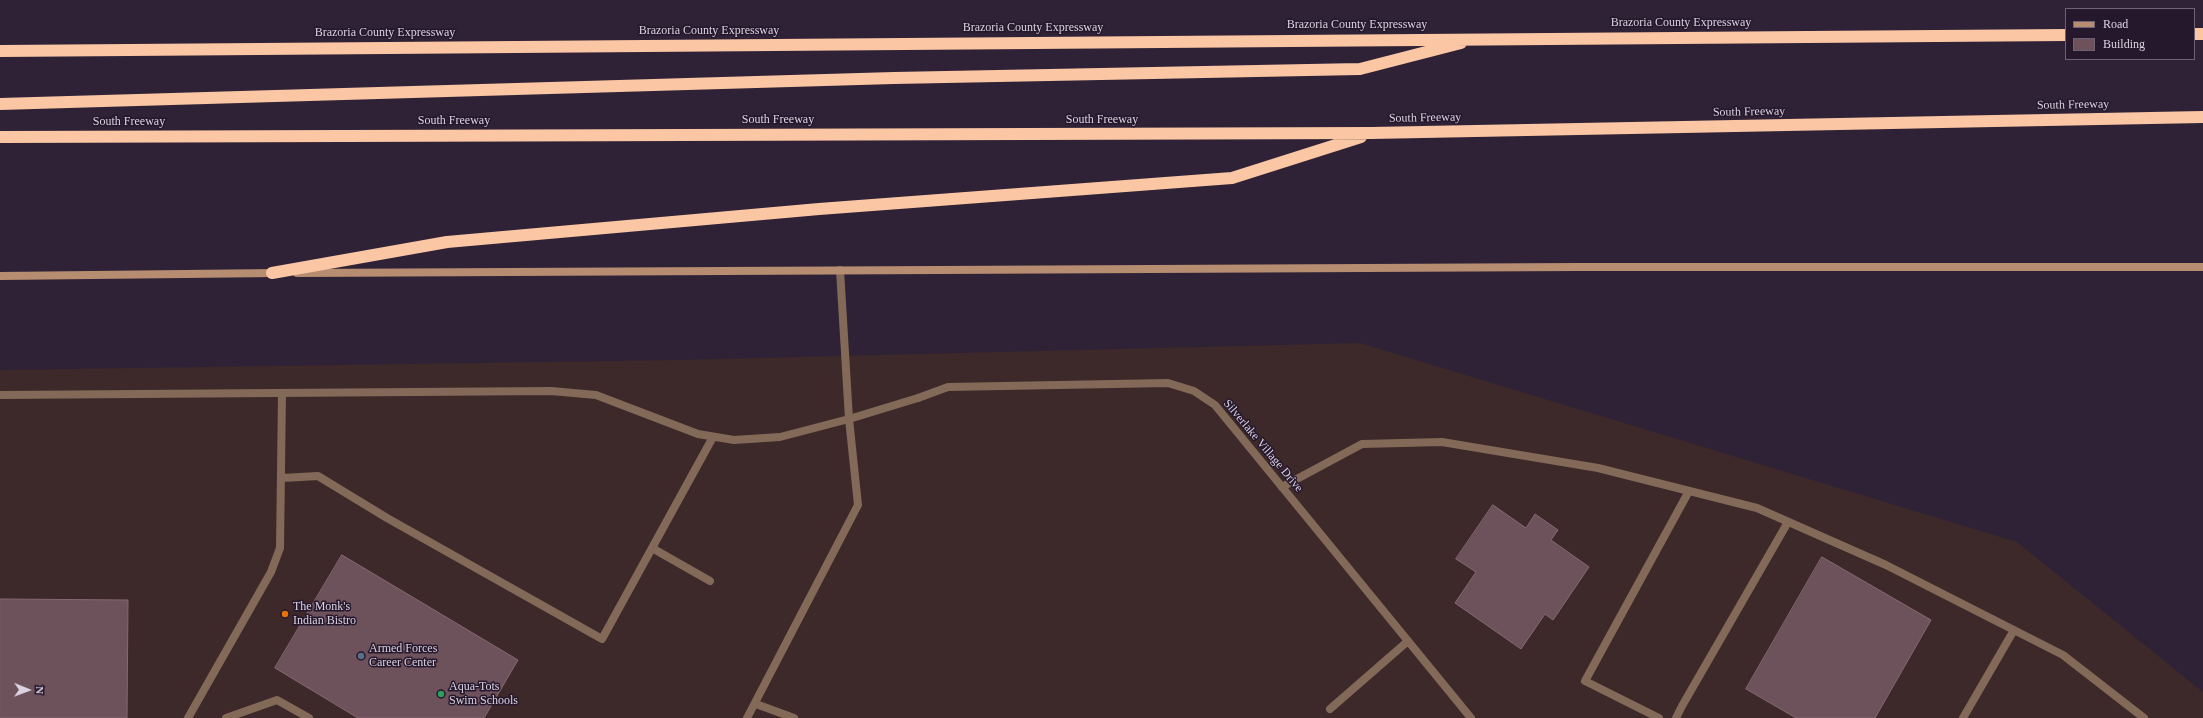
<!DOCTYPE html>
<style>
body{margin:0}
#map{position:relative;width:2203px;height:718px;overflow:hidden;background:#2f2236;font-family:Georgia,serif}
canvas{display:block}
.legend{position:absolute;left:2065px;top:8px;width:130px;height:52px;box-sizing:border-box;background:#25182c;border:1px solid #6e6375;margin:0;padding:5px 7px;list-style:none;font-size:12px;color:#dcd4e2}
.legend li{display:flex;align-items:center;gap:8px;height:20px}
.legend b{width:20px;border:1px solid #6e6375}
.north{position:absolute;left:8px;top:670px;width:40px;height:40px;-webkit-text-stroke:3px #25182c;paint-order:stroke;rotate:91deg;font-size:11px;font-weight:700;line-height:16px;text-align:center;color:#dcd4e2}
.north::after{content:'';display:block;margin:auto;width:14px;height:18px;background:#dcd4e2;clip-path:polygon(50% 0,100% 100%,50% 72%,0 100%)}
</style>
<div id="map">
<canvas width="2203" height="718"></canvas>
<ul class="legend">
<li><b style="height:5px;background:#b78d72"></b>Road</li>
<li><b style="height:11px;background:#6d515b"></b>Building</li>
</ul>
<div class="north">N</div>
</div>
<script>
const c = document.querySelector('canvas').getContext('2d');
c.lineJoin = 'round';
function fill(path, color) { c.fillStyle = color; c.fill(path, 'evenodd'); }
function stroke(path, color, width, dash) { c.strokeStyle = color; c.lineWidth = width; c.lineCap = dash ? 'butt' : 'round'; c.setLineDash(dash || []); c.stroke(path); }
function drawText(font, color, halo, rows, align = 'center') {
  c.font = font + ' Georgia,serif'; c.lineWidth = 3; c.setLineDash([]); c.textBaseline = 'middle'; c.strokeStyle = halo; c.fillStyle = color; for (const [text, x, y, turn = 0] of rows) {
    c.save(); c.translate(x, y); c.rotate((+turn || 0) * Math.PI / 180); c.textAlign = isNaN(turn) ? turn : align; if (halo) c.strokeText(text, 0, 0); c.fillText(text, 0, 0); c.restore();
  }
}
fill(new Path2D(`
 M1360,343L2017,542L2203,692V718H0V370L678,360Z`), '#3d292a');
const building = new Path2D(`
 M1493,505L1526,528L1535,514L1558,530L1551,540L1589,567L1553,620L1545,614L1521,649L1455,603L1476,572L1456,559Z
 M342,555L518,660L484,718H358L275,668Z
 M1822,557L1931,620L1875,718H1796L1746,689Z
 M0,599L128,600L127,718H0Z`);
fill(building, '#6d515b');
stroke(building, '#866873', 1);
stroke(new Path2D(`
 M0,395L551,391L596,395L698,434L734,440L780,437L849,419L840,270
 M282,478L318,476L387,518L602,639L713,437
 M1282,487L1362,444L1442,442L1598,468L1757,508L1886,565L2063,655L2144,718
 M652,548L710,581
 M756,704L794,718
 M1330,709L1408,641
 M188,718L271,572L280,548L282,393
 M226,718L277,700L309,718
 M747,718L858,505L849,419L918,398
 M1659,718L1585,681L1689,491
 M1676,718L1682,706L1788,522
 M1963,718L2014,630`), '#836958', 8);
stroke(new Path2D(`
 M918,398L948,387L1168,383L1194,391L1215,405L1471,718`), '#836958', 8);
stroke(new Path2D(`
 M297,273L1578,267H2203
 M0,276L277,273`), '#b78d72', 8);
stroke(new Path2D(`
 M2194,34H2203
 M0,51L2066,35
 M0,104L894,78L1360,69L1461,43
 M0,137L1371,133L2203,117
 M272,273L447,242L819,209L1232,178L1361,137`), '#fbc6a4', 12);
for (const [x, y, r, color] of [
 [285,614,4,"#e8710a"],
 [361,656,4,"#5c6f8a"],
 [441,694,4,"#2e9e5b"]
]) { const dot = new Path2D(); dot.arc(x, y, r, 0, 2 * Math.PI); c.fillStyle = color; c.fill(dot); stroke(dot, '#25182c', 1.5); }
drawText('12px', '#dcd4e2', '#25182c', [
 ["Brazoria County Expressway",1681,23],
 ["Brazoria County Expressway",1357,25],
 ["Brazoria County Expressway",1033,28],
 ["Brazoria County Expressway",709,31],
 ["Brazoria County Expressway",385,33],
 ["South Freeway",2073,105,-1],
 ["South Freeway",1749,112,-1],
 ["South Freeway",1425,118,-1],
 ["South Freeway",778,120],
 ["South Freeway",1102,120],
 ["South Freeway",454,121],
 ["South Freeway",129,122],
 ["Silverlake Village Drive",1263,446,50]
]);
drawText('12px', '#dcd4e2', '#25182c', [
 ["The Monk's",293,607],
 ["Indian Bistro",293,621],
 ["Armed Forces",369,649],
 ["Career Center",369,663],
 ["Aqua-Tots",449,687],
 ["Swim Schools",449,701]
], 'left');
</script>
